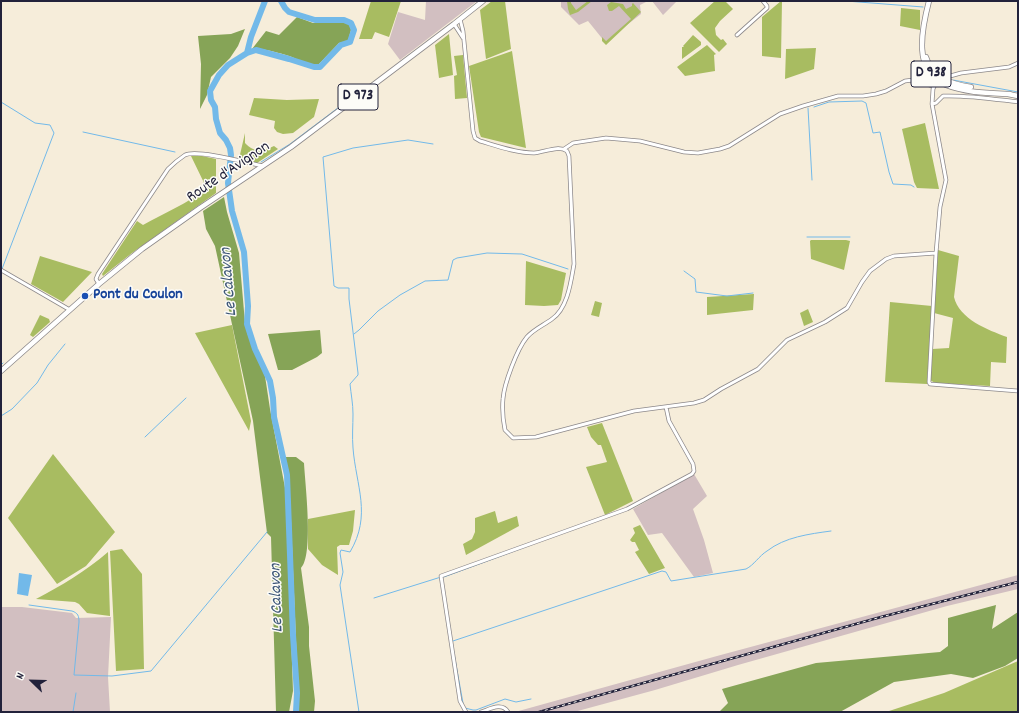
<!DOCTYPE html>
<style>
body{margin:0}
#map{position:relative;width:1019px;height:713px;overflow:hidden;background:#f6edda;font-family:Dekko,sans-serif}
canvas{display:block}
.frame{position:absolute;inset:0;border:2px solid #22223b;pointer-events:none}
.north{position:absolute;left:12px;top:661px;width:40px;height:40px;-webkit-text-stroke:3px #fdfcf7;paint-order:stroke;rotate:293deg;font-size:11px;font-weight:700;line-height:16px;text-align:center;color:#22223b}
.north::after{content:'';display:block;margin:auto;width:14px;height:18px;background:#22223b;clip-path:polygon(50% 0,100% 100%,50% 72%,0 100%)}
</style>
<div id="map">
<canvas width="1019" height="713"></canvas>
<div class="frame"></div>
<div class="north">N</div>
</div>
<script>
const c = document.querySelector('canvas').getContext('2d');
c.lineJoin = 'round';
function fill(path, color) { c.fillStyle = color; c.fill(path, 'evenodd'); }
function stroke(path, color, width, dash) { c.strokeStyle = color; c.lineWidth = width; c.lineCap = dash ? 'butt' : 'round'; c.setLineDash(dash || []); c.stroke(path); }
function drawText(font, color, halo, rows, align = 'center') {
  c.font = font + ' Dekko,sans-serif'; c.lineWidth = 3; c.setLineDash([]); c.textBaseline = 'middle'; c.strokeStyle = halo; c.fillStyle = color; for (const [text, x, y, turn = 0] of rows) {
    c.save(); c.translate(x, y); c.rotate((+turn || 0) * Math.PI / 180); c.textAlign = isNaN(turn) ? turn : align; if (halo) c.strokeText(text, 0, 0); c.fillText(text, 0, 0); c.restore();
  }
}
fill(new Path2D(`
 M426,1H477L400,60L388,44L398,12L425,20Z
 M561,1H648L640,5L641,14L605,42L588,21L579,25L561,7Z
 M652,1H677L663,15Z
 M694,474L707,496L693,509L704,540L713,573L694,577L662,533L648,535L633,509Z
 M1018,575V589L947,606L738,665L655,690L574,712H515L717,656Z
 M1,607H22L72,613L76,618L111,617L108,677L110,712H1Z`), '#d2bfc1');
fill(new Path2D(`
 M371,1H401L389,37L375,32L372,39H359Z
 M492,1H505L511,49L486,59L480,10Z
 M567,1H571V3L576,10L588,1H592L578,12L570,15L568,9Z
 M715,1H725L733,9L720,21L715,28L716,35L721,40L723,39L727,44L719,52L690,23Z
 M781,1H782L781,58L762,56V17Z
 M611,2L623,4L626,9L632,6V4L633,3L641,12L606,45L602,41V37L606,41L631,19L619,6L612,11H609L607,5Z
 M901,8L920,10V30L900,26Z
 M449,34L453,75L439,78L435,45Z
 M693,35L701,42V45L682,59V47H684L683,46Z
 M707,45L716,54L714,55L715,71L685,76L677,67Z
 M816,48L814,69L785,79L786,49Z
 M512,51L526,148L481,137L479,132L469,66Z
 M463,55L467,98L455,99L454,76L457,75L454,56Z
 M254,98L287,100L319,99L314,117L293,133L283,134L277,132L274,128L275,121L249,115Z
 M925,123L939,189L917,188L914,182L902,129Z
 M245,133V143C254,153 263,151 274,146L278,149L257,163L239,159Z
 M191,156H202L216,159V193L132,253L103,276L102,274L137,221L143,225C165,213 187,203 207,189Z
 M811,240H846L850,241L844,270L811,259L810,241Z
 M938,250L959,256L954,297C959,319 988,330 1007,337L1006,363L991,362L990,386L935,383L930,380L932,349L949,348L953,318L934,313Z
 M40,256L92,272L63,302L31,284Z
 M526,261L566,273L561,300L558,305L544,306L525,305Z
 M754,294L753,310L707,315V297Z
 M595,301L602,303L599,317L591,315Z
 M890,302L932,306L927,384L885,382Z
 M808,309L813,322L804,326L800,313Z
 M40,315L49,319L50,322L33,337L30,335Z
 M232,325L251,421L249,431L195,333Z
 M602,423L633,501L605,515L586,467L607,462L601,445H598L591,437L587,427Z
 M53,454L115,532L86,566L57,584L8,518Z
 M355,510L353,531L349,545H340L337,547L338,575L322,565L308,549V519Z
 M495,511L498,523L517,516L519,526L466,555L463,544L472,539L475,532V518Z
 M640,525L665,568L649,574L635,552L639,550L635,542H632L630,540L635,533L633,528Z
 M122,549L142,574L144,669L116,671L110,551Z
 M108,552L110,616L87,613L79,604L75,602L36,599C61,586 86,571 108,552Z
 M1018,661V712H886L944,693Z`), '#a8bc61');
fill(new Path2D(`
 M297,17L313,23L344,21L350,24L351,30L348,41L339,43L319,64C310,67 298,59 289,56C278,53 263,48 252,49L266,31L279,35Z
 M245,29L238,46L230,58L211,77L207,95L200,109L201,64L198,36L231,34Z
 M224,197L227,212L239,253L245,323L248,335L265,376L270,409L286,493L293,691L289,712H276L271,537L267,533L253,421L215,246L206,229L203,211Z
 M320,330L322,353L317,357L292,370H278L268,334Z
 M285,457H296L304,463C305,483 314,555 301,568L309,627V646L315,701L314,712H299L289,473Z
 M996,605L992,629L1018,612V658L1005,666L973,678L951,674L894,682L840,712H719L728,703L722,689L816,663L940,652L948,646V618Z`), '#86a457');
fill(new Path2D(`
 M19,573L32,575L28,596L17,594Z`), '#72b9e9');
stroke(new Path2D(`
 M846,1L923,7
 M953,80L1018,92
 M1,102L35,123L50,125L54,133L2,269
 M814,107L829,102L862,101L866,103L873,133L880,132L889,172L893,184L911,185L914,187
 M808,108L812,180
 M83,132L175,152
 M261,162L290,144L363,89
 M807,237H850
 M684,271L695,279L696,292L727,296L753,293
 M354,334L359,330L378,311L400,295L425,281L448,280L453,260L457,258L487,253L522,254L568,269
 M1,365L3,363
 M1,416L12,409L37,383L48,365L65,344
 M145,437L186,398
 M444,577L525,547
 M374,598L441,577
 M29,605L72,611C78,613 79,616 79,622L74,675L112,676L151,671L267,532
 M453,641L662,571L666,572L671,581L746,569C754,565 759,556 767,551C785,537 809,534 831,531
 M453,648L463,703
 M465,708L473,710H476L505,699L516,702L531,699
 M73,712L76,693
 M359,712L340,585L343,572L340,553L341,550L350,552C372,515 356,486 353,448C352,437 353,425 353,414C353,404 351,394 350,384L358,375V373L349,299V288H338L334,286L323,157L353,148L408,140L433,144`), '#72b9e9', 1);
stroke(new Path2D(`
 M281,1L285,8L289,12L315,20H344L351,23L354,30L350,42L341,45L320,67H314L289,59L256,50L247,53L228,65L219,75L210,91L211,100L215,107L216,119L220,133L226,140L230,148L231,155L228,183L232,211L244,252L248,306L247,324L255,349L270,381L273,398L274,417L287,475L293,635L297,693L296,712
 M247,53L251,37L265,1`), '#72b9e9', 6);
const minor = new Path2D(`
 M460,19L463,31L473,131L475,138L480,141C497,146 516,153 534,153C545,152 558,145 567,151L569,156L574,264C571,281 568,308 552,319C544,325 534,329 527,337C517,349 504,384 503,399C502,409 503,420 505,430L513,438L536,437L634,411L694,403L704,400L721,389L758,369L787,340L825,322L847,308L862,282L870,271L886,259L894,256L936,253L940,207L946,180L932,104L933,89L937,80
 M454,24L463,38
 M737,35L767,8V6L763,1
 M943,78L961,73L1009,67L1018,63
 M932,104L936,103L943,96C969,95 993,99 1018,102
 M564,149L573,143L606,138L640,141L684,152L698,153L720,149L729,146L780,114L803,106L838,96H863L876,94L886,91L905,81L913,80L933,86
 M936,253L929,382L930,384L1018,391
 M1,270L70,310
 M99,284L96,279L98,274L168,169C173,164 179,159 185,155C197,149 248,163 263,166
 M466,712L460,701L441,576L627,509L692,474L694,471L693,464L669,421L666,407
 M481,712C490,709 502,702 508,712`);
const primary = new Path2D(`
 M929,1C922,28 912,73 946,85C966,93 990,93 1010,94
 M926,57C932,78 951,84 971,87
 M1008,94L1018,96
 M1,371L99,284L142,249L200,208L291,147L454,24L483,1`);
stroke(minor, '#8c888a', 4.5);
stroke(primary, '#8c888a', 6);
stroke(minor, '#fff', 3);
stroke(primary, '#fff', 4.5);
const rail = new Path2D(`
 M539,712L881,617L1018,582`);
stroke(rail, '#22223b', 2.5);
stroke(rail, '#fdfcf7', 1, [3]);
for (const [x, y, r, color] of [
 [85,296,4,"#1a4fb4"]
]) { const dot = new Path2D(); dot.arc(x, y, r, 0, 2 * Math.PI); c.fillStyle = color; c.fill(dot); stroke(dot, '#fdfcf7', 1.5); }
for (const [x, y, w] of [
 [931,74,40],
 [358,97,40]
]) { const box = new Path2D(); box.roundRect(x - w / 2, y - 13, w, 26, 3); c.fillStyle = '#fdfcf7'; c.fill(box); stroke(box, '#22223b', 1); }
drawText('bold 15px', '#22223b', null, [
 ["D 938",931,74],
 ["D 973",358,97]
]);
drawText('16px', '#22223b', '#fdfcf7', [
 ["Route d'Avignon",229,173,-34]
]);
drawText('bold 16px', '#164399', '#fdfcf7', [
 ["Pont du Coulon",93,296]
], 'left');
drawText('italic 17px', '#3e5778', '#fdfcf7', [
 ["Le Calavon",230,282,-95],
 ["Le Calavon",278,598,-92]
]);
</script>
